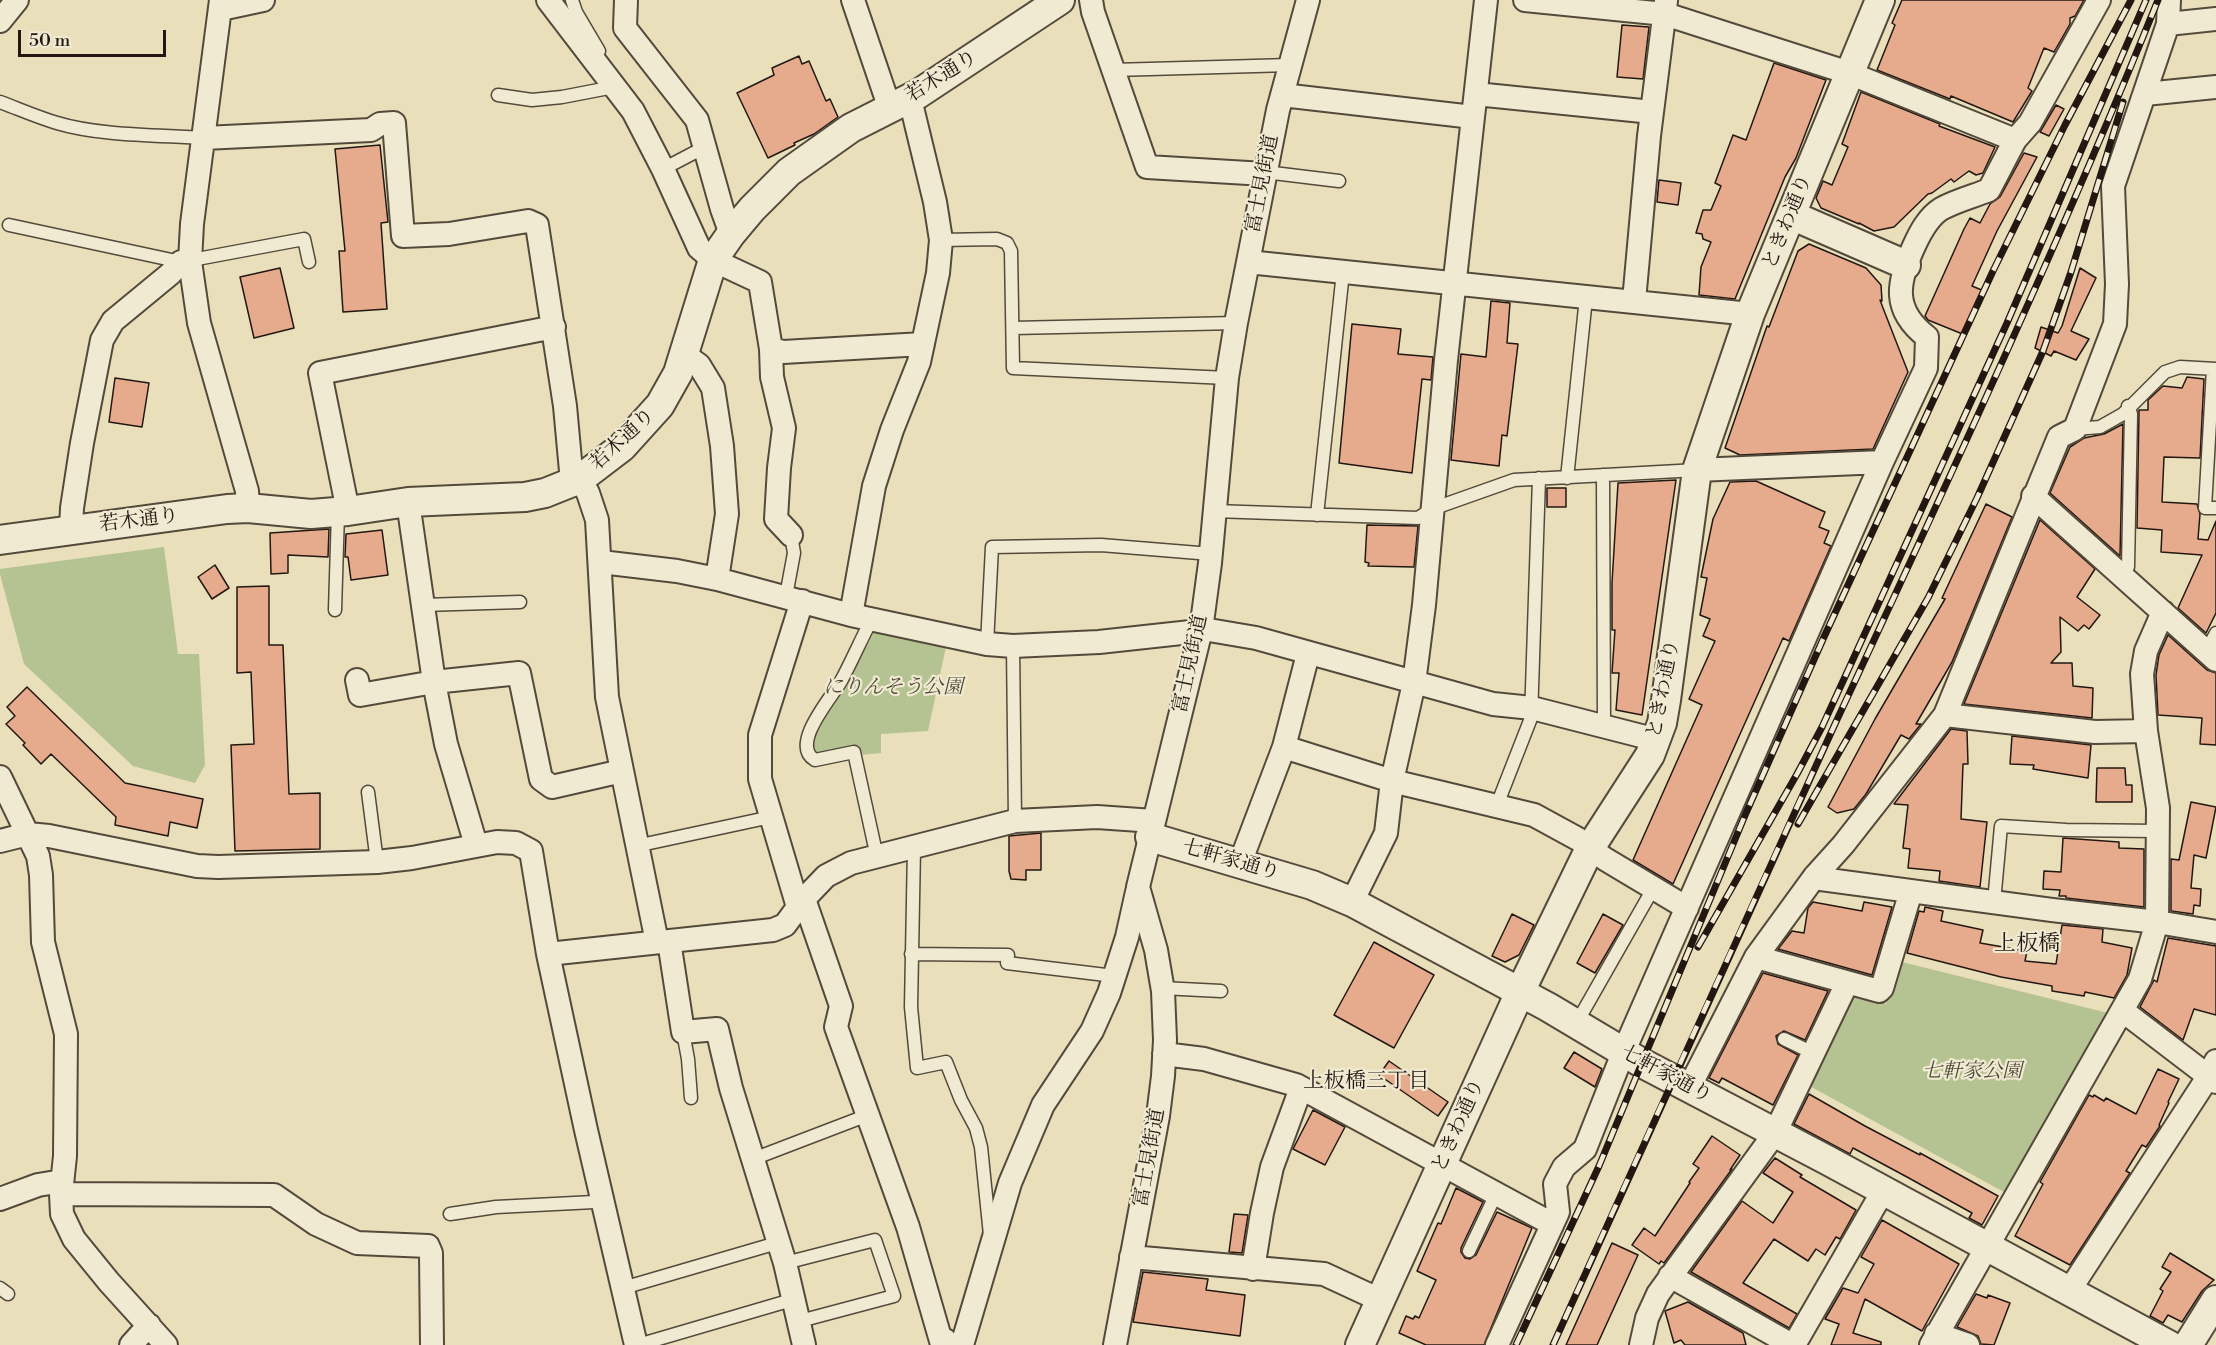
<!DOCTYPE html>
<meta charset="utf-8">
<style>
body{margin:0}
#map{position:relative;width:2216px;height:1345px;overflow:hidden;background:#e9dfbb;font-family:"Libre Bodoni",serif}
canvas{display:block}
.scale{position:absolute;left:18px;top:30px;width:148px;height:27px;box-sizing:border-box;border:3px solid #231811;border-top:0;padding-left:8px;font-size:18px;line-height:21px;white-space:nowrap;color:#231811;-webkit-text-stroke:4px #f1ead3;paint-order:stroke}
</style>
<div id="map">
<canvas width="2216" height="1345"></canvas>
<div class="scale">50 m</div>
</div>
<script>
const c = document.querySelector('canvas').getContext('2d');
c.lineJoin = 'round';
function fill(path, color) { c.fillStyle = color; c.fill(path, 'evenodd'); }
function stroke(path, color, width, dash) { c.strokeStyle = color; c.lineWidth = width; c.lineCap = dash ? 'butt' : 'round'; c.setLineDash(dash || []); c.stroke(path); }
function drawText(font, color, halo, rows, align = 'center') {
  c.font = font + ' "Libre Bodoni","Noto Serif JP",serif'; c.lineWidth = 4.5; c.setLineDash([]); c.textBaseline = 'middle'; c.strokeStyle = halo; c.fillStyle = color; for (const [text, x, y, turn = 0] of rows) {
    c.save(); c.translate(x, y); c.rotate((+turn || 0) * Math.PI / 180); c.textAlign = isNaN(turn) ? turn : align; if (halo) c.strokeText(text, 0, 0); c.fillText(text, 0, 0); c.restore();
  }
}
fill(new Path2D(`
 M164,547L178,654H199L205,765L195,783L133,766L24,664L0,574V569Z
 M876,628L947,642L928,731L881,734V753L860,755L858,747L816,755L812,750C813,726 831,709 843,689C856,670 865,648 876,628Z
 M1898,961L2112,1014L2004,1192L1804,1083L1848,987L1886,1004Z`), '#b5c291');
const building = new Path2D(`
 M1902,0H2084L2075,16L2070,18V24L2054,52L2044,48L2028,88L2032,91L2013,122L1951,96L1950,99L1877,70L1895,25L1892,23Z
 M1622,25L1649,27L1643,79L1617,77Z
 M799,56L802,64L809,61L826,101L830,99L838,117L814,134L794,143L795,145L768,158L737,93L774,75L772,68Z
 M1774,63L1826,80L1796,158L1785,177L1735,299L1699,295L1701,267L1711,242L1703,239L1702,234L1696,233L1703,210H1711L1721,186L1715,183L1733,135L1746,140Z
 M1861,92L1940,124L1939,126L1995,147L1983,173L1976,175L1969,171L1954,182L1951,179L1932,193L1928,194L1894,227L1874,231L1859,223V224L1821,208L1816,198L1823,181L1832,185L1848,147L1842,144Z
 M2056,105L2064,109L2049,136L2040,132Z
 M380,145L388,222L381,223L387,309L343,312L339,251H345L335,149Z
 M2024,153L2037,157L1997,231L1972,286L1984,291L1965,335L1928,320L1925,316L1964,229L1970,218L1980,223L1990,204L2000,197Z
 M1659,180L1681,183L1678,205L1657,202Z
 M1809,244L1866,268L1881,285L1882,301L1880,300L1883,308L1908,372L1873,449L1740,455L1725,448L1767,326L1769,327L1798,251Z
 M280,268L294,328L254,338L240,277Z
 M2080,268L2096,278L2071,331L2089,339L2076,360L2054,351L2051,356L2035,348L2041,327L2058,333L2062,326Z
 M1491,301L1510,303L1507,343L1518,344L1507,436L1502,435L1499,466L1451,460L1461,354L1486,357Z
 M1352,324L1401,329L1398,354L1433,357L1431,380L1422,379L1412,473L1339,463Z
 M2187,377L2204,379L2200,458L2164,457L2162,502L2197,504L2200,514L2198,539L2208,540L2216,521V613L2206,633L2178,608L2202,555L2161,552L2162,530L2137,528L2139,410H2148V400L2163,386L2182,388Z
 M115,378L149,383L142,427L109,422Z
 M2123,424L2120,556L2050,493L2070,447L2084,438L2104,434Z
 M1676,480L1642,715L1616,710L1619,673H1612L1615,630H1612V583L1618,483Z
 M1756,481L1825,512L1819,527L1829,531L1824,543L1831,546L1789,641L1783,638L1673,884L1633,860L1702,705L1689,699L1715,641L1703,636L1710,619L1700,615L1707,578L1701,577L1713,519L1730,482Z
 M1547,488H1566V507H1547Z
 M1986,504L2012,517L1952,662L1916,724H1921L1909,739L1901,735L1866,794L1854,809L1837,813L1828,807L1875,719L1945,599L1942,598Z
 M2040,520L2095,569L2077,597L2100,615L2089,629L2084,625L2078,631L2060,617L2061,652L2051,663H2072L2073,686L2093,688L2092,718L1964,704Z
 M1367,525L1418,526L1414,567L1368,566L1369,563L1365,562Z
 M329,529L328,557L288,555V573L271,574L270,533Z
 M382,530L388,575L351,580L348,557H345L346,534Z
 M215,565L229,588L212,599L198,577Z
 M269,586V645H283L289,794L320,793V849L235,851L231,745L254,744L251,672L237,673V587Z
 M2168,635L2207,670L2216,673V745L2200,744L2202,718L2158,715L2156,675L2159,655Z
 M27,687L125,783L203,799L197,828L170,822L168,836L115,825L116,817L51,754L41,764L23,745L25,743L6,724L15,716L7,707Z
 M1951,729L1967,731L1968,764H1963L1961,819L1987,822L1980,887L1939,881L1940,871L1908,868L1910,849L1903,848L1908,805L1894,804Z
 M2012,736L2091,745L2088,778L2033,769L2034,765L2010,764Z
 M2097,768H2125L2126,785H2132V802H2096Z
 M2191,802L2216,807L2206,858L2194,855L2191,888L2201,889L2200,906L2194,905L2193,914L2171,911V859L2179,860Z
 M1041,833V870H1026V880L1011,879L1009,871V836Z
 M2063,838L2119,842V848L2144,849V907L2066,898V896H2059L2060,890L2043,889L2044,871L2061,872Z
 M1813,902L1862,911L1864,902L1892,907L1872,975L1778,949L1792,931L1804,933L1808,908Z
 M1925,907L1943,911L1941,921L1983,930L1980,943L2027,951L2025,961L2056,964L2062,925L2103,929L2102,942L2132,948L2127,975L2114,998L2085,992L2084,996L2052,991V986L2001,977L1907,953L1919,911L1924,912Z
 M1512,914L1534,925L1519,955L1505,962L1492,956Z
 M1603,914L1623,925L1595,973L1577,963Z
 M2168,938L2216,946V1015L2194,1009L2183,1040L2140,1007L2154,980L2157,982Z
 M1374,942L1434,975L1394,1048L1334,1015Z
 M1763,973L1828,991L1805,1040L1784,1031L1776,1036L1778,1044L1798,1055L1773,1105L1722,1078L1719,1083L1709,1078Z
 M1574,1052L1602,1069L1595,1087L1564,1068Z
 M1389,1061L1448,1102L1438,1116L1379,1075Z
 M2158,1069L2179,1079L2168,1102L2169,1103L2159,1125L2160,1126L2146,1147L2142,1145L2126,1171L2130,1173L2070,1265L2015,1236L2043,1184L2040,1182L2089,1095L2093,1097L2094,1095L2104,1101L2106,1098L2136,1114Z
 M1809,1094L1865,1126L1920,1155V1153L1998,1196L1982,1225L1969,1218L1972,1213L1907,1177L1853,1148L1850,1154L1794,1124Z
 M1313,1110L1345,1127L1325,1165L1293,1149Z
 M1712,1136L1740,1155L1730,1170L1732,1169L1664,1263L1661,1261L1659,1264L1632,1245L1644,1228L1655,1236L1690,1183L1689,1182L1699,1168L1693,1164Z
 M1775,1158L1802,1175L1800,1177L1856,1210L1840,1239L1836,1237L1825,1255L1816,1249L1808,1261L1774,1239L1743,1283L1797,1314L1789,1328L1691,1272L1742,1201L1773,1223L1793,1192L1763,1173Z
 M1456,1188L1483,1202L1461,1248V1252L1465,1258L1470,1259L1476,1255L1497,1212L1532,1228L1484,1345H1426L1399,1333L1406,1316L1413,1319L1415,1316L1419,1318L1436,1280L1417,1271L1438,1223L1441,1224Z
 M1234,1214L1248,1215L1242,1253L1229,1252Z
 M1882,1220L1959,1264L1922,1331L1865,1299L1853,1333L1881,1342V1345H1831L1839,1324L1825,1319L1843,1288L1858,1293L1874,1264L1861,1257Z
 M1612,1243L1638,1255L1597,1345H1566Z
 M2170,1253L2214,1280L2202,1291L2182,1322L2168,1315L2163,1323L2150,1316L2163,1291L2160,1289L2171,1272L2162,1267Z
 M1143,1272L1208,1279L1206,1290L1245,1295L1240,1336L1133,1322Z
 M1976,1294L1987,1298L1988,1295L2010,1303L1994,1345L1981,1344L1978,1336L1957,1327Z
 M1688,1302L1743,1333L1746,1345H1685L1681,1340L1674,1343L1665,1311Z`);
fill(building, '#e6aa8c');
stroke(building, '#231811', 1.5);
const service = new Path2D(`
 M572,0L576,12L599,51
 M1114,70L1290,65
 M498,95L532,100L562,97L614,87
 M0,102C19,109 37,117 57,123C100,136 158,135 204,138
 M663,169L705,147
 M1265,172L1339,181
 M9,225L181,262L304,239L309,262
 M941,240L997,239L1007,243L1011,251L1013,368L1227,378
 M1013,328L1236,323
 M2213,369L2205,508H2216
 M2075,429L2100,427L2123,414L2165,372L2180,367L2216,369
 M1603,475L1604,726
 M1567,478L1586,298
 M1214,511L1418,518L1432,509L1514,480L1697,470
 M1317,515L1343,272
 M2123,575L2128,567L2131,414L2128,406
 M786,596L794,553L791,535
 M423,605L520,602
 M335,610L338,512
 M872,619C861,639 852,661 841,681C832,697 789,745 815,760L854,752L877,857
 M987,644L992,547L1101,545L1211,554
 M1013,646L1015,821
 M2206,652L2216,633
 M368,792L377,862
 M1497,805L1531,718L1539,478
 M636,846L771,817
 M914,848L911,1007L917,1068L946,1062L961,1100L976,1128L981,1147L990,1235
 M1994,902L2001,826L2066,830L2157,831
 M911,954L1008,955L1007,963L1114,976
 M1162,988L1221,991
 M1576,1024L1654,887
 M683,1032L688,1059L691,1098
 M1784,1039L1813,1053
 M753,1159L868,1115
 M450,1214L496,1207L594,1202L601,1197
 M1469,1251L1496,1194
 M785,1263L875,1240L894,1296L800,1321
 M0,1288L8,1294
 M623,1288L777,1243
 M638,1345L795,1299`);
const minor = new Path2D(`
 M221,0L192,224L190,261L199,323L247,491L248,508
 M548,0L633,111L663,169L699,248L713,260L760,282L771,349L783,352L923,344
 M626,0L625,28L697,120L722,209L731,234
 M853,0L890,109
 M1091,0L1093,12L1147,167L1265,174
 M1525,0L1665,14L1849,73L2015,140
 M221,9L263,0
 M0,21L17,0
 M2168,24L2216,19
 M1476,94L1652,112
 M2145,94L2216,87
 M1282,95L1473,117
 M204,138L371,130L380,124L394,123L403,236L449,234L528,221L537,225L565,406L572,482
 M1248,262L1750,314
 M1634,301L1649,136L1666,1
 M771,349L772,377L784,428L779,468L776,519L791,535
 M685,355L699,365L713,388L722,446L727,514L717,579
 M1697,470L1882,462
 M580,479L588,493L597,520L607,697L657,942
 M2033,496L2216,660
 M408,502L434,682L446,744L476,845
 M348,511L320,373L554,327
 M71,529L72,508L82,443L102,340L113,321L170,274L181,262
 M601,562L677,571L717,579L851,615L987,644L1013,646L1099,642L1209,630L1256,638L1493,704L1532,708L1657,740
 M851,615L874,486L892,430L919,362L938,273L941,240L935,202L910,99
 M357,680L360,695L434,682L519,673L541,779L552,787L622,771
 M1945,715L2095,732L2146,731
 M1284,747L1392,781L1534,815L1578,839L1605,859L1687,908
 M0,777L38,856L41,875L43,942L66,1034L65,1156L61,1194L62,1214L74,1239L109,1282L166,1345
 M0,841L28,834L49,836L197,866L218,867L377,862L412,858L497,842L516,843L531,851L548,954L586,1130L636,1345
 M1240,863L1284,747L1308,654
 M1815,876L1821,879L2052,910L2157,922L2216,932
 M804,899L841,1006L836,1027L908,1227L941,1341L945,1340
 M1352,902L1386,833L1392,781L1414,683L1424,605L1446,360L1486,0
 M798,907L760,779V735L802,601
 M669,941L683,1032L717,1029L731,1088L785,1263L804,1345
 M548,954L773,930L785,925L804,899L826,876L851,863L1015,821L1097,817L1154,821
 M1756,957L1879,991L1882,988L1911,891
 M2123,1011L2216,1082
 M1164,1054L1204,1059L1296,1085L1552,1224
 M1689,1088L1756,957L1815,876L1843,845L1945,715L2059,437L2075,429L2115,324L2117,284L2113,186L2168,24L2169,0
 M61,1194L274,1195L316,1224L357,1243L428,1246L431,1253L432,1345
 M0,1199L38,1185L62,1181
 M1131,1257L1324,1274L1380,1300
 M1253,1269L1262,1213L1272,1167L1301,1088
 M1670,1276L1792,1345
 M2069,1291L2208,1077L2216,1061
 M1936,1334L1968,1345
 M131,1345L149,1325
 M962,1345L1010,1183L1043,1105L1092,1031L1109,993L1127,937L1137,892
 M1115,1345L1158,1116L1163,1076L1165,1040L1163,991L1156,950L1138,887L1201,630L1210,563L1227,378L1236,323L1278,110L1308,0
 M1497,1345L1558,1212L1555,1184L1564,1167L1585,1149L1623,1053L1882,462L1926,368L1927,337C1892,310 1897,283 1914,246C1920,233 1928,217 1941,209C1955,201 1974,196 1989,190L2015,140L2030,123L2099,0
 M1641,1345L1647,1318L1658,1294L1775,1133L1847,983
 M1794,1345L1883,1191
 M1931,1345L2140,979L2157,922L2158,808L2146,731L2142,674L2146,651L2163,612`);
const tertiary = new Path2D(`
 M1791,215L1906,265
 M0,540L227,509L248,508L311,514L348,511L408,502L525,497L545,493L580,479L622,447L660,405L678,373L713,260L731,234L752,209L789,172L851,128L918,94L1060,0
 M1150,837L1312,885L1352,902L1548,1007L1642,1063L1827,1160L2169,1345
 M1360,1345L1520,992L1590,848L1650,755L1662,723L1666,700L1697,470L1750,314L1880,0
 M2188,1345L2216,1300`);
stroke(service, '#544a3c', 15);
stroke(minor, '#544a3c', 26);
stroke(tertiary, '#544a3c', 32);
stroke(service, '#f1ead3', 12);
stroke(minor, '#f1ead3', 22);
stroke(tertiary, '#f1ead3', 28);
const rail = new Path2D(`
 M1798,824L1928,598L1977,498L2043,351L2071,272L2123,102
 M1698,947L1797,774L1822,727L2007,323L2146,0
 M1516,1345L1599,1166L1746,813L1824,637L1993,271L2065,125L2131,0
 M1553,1345C1646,1138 1740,931 1835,724C1946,485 2059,245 2158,0`);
stroke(rail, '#231811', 7);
stroke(rail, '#f1ead3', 4.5, [14]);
drawText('20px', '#231811', '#f1ead3', [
 ["若木通り",942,77,-32],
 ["富士見街道",1263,184,-79],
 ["ときわ通り",1788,222,-68],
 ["若木通り",623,440,-43],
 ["若木通り",139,521,-7],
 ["富士見街道",1191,664,-78],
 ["ときわ通り",1664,689,-79],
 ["七軒家通り",1231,861,16],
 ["七軒家通り",1666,1075,28],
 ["ときわ通り",1459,1126,-66],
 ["富士見街道",1150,1158,-80]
]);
drawText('italic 20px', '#4f4b37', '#f1ead3', [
 ["にりんそう公園",893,688],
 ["七軒家公園",1972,1072]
]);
drawText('21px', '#231811', '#f1ead3', [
 ["上板橋三丁目",1366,1082]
]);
drawText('22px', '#231811', '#f1ead3', [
 ["上板橋",2027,945]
]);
</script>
